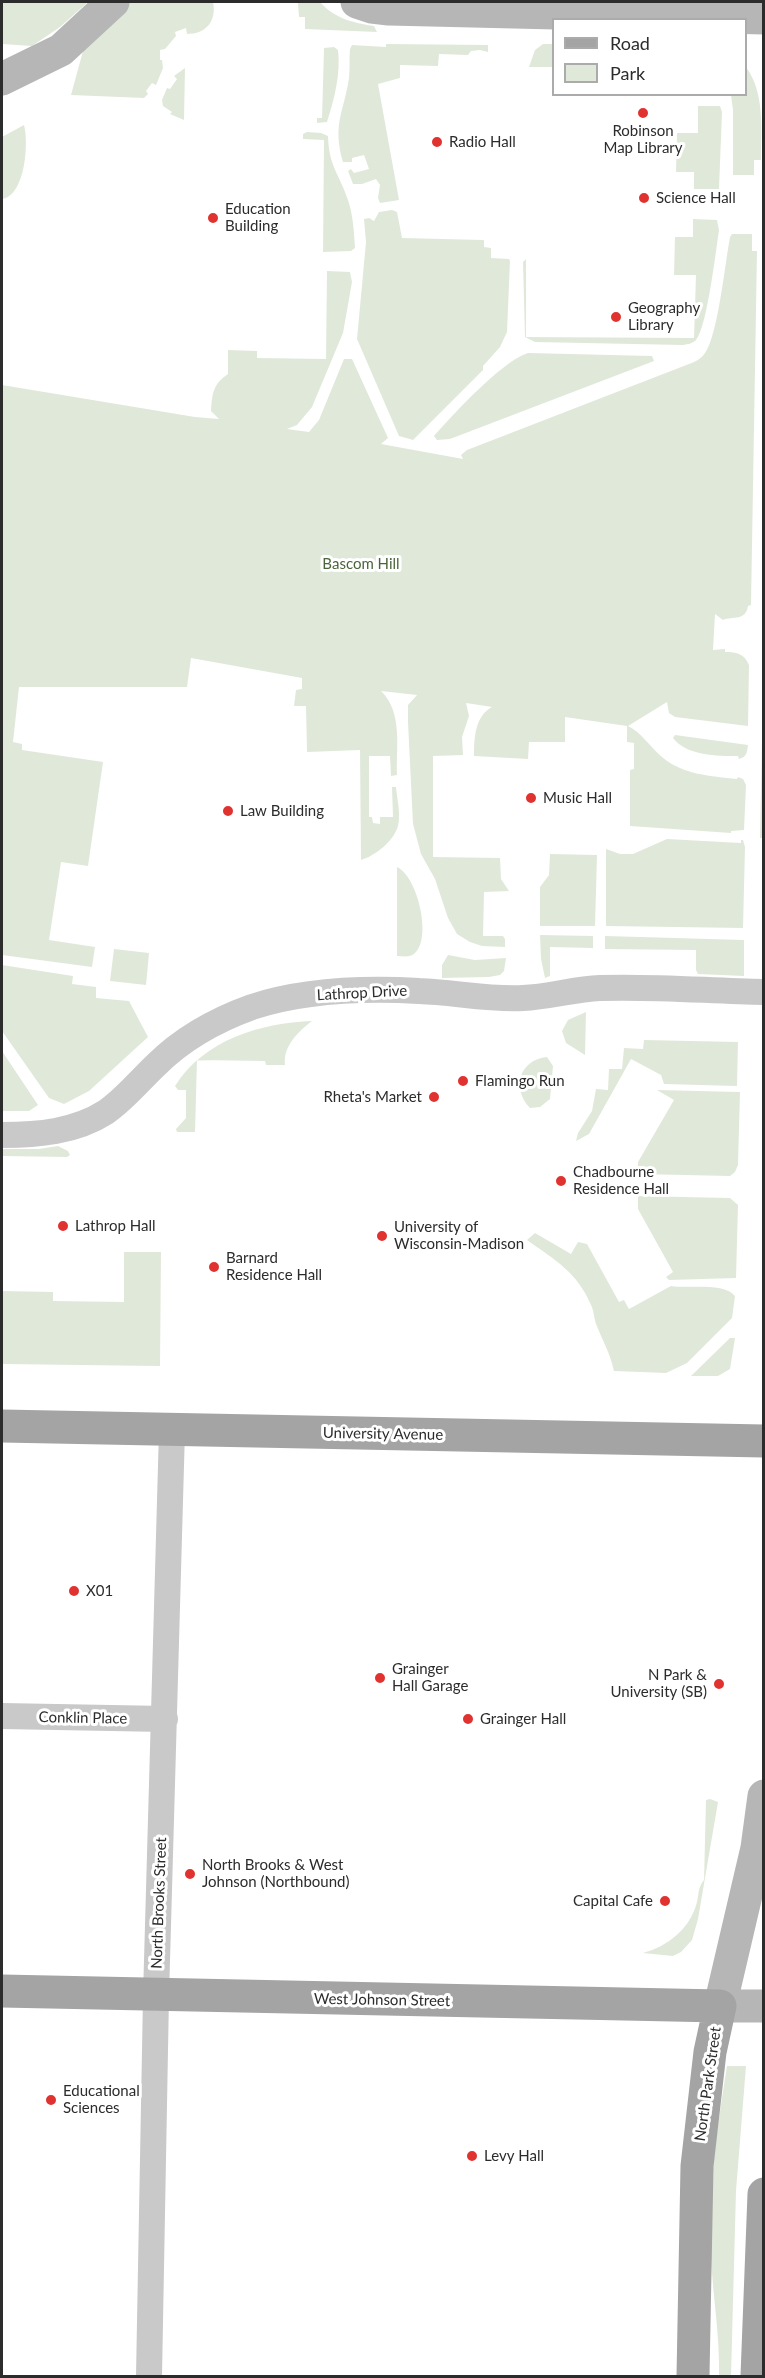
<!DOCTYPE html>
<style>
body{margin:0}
#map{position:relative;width:765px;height:2378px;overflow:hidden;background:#fff;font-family:Lato,sans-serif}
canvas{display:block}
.frame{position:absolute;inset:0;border:3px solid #2c2c2c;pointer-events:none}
.legend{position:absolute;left:552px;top:18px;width:195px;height:78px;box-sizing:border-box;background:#fff;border:2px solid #ababab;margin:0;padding:8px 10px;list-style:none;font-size:18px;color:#2c2c2c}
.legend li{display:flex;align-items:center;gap:12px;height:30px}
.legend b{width:30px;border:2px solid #ababab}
</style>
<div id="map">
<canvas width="765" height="2378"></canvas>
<div class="frame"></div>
<ul class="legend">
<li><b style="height:8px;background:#a4a4a4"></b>Road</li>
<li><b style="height:16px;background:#e0e9d9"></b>Park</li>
</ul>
</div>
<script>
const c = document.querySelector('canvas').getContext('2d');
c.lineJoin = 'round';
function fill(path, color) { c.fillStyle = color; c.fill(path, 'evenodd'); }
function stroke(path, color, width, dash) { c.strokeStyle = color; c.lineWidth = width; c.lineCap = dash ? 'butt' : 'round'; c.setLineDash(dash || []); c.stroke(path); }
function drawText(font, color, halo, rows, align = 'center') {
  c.font = font + ' Lato,sans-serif'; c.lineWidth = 6; c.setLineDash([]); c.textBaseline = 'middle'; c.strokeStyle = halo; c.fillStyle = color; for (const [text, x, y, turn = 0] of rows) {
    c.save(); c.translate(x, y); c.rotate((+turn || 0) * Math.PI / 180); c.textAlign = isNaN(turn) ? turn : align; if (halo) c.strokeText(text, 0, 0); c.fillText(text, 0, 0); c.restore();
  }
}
fill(new Path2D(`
 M2,2H88L60,27L32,46L2,44Z
 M125,2H213C217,21 206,34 187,34L186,28L175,32L176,36L165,49L160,50V60H162L163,68L156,85L152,83L146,91L148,94L144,98L71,95L83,51Z
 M281,2H320C334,18 353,23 374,26L377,32L305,29V17H299L298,3Z
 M386,44L488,45V52L480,50L471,51L468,55L439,54L438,66L400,65V78L378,84L399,200L380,203L378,198L380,185L376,179L362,184H353L348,171L351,169L354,173L369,169L364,155L352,158V162H343C332,124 344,112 349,78C350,68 349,58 350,49L352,45L386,47Z
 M543,44H553V67H529L535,50Z
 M334,47L338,50C341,74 334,100 327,122L317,123V118H322L324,48Z
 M746,67C765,93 761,128 761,160H754V175H733V110L731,95L746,94Z
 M185,68L184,120L170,114L172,112L163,106L162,100L167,88L170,89L177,79L174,76Z
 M698,106H720L722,112L719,189H694V172H676L677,133H698Z
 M24,125C29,144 25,196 2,199V137Z
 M307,132L321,133L328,136C329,167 339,173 348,200C353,215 354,231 355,248L351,251L323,252L324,140L303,139V134Z
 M392,210L397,212L402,238L484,240V247L491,248V258L509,259L510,261L507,332L500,347L483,366V370L413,440L399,436L357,339L366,242L364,219L369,218L374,221L379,212Z
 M693,219L717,220L719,230C716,250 707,328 696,340C692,344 688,344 683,345L535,342L525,337L523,262L526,259V337L694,338L696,275H674L675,237H693Z
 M732,234H752V251H757L751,605L748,606C746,621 733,616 723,620L715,614L713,650L725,649V652C738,652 744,654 749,665L748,726L675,717L669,713L667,702L628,726C641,732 651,748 662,757C683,775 711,776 737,779L738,777L743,779L746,785L744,830L731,831V833L630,826V770L634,769V743L627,742V726L565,717V742H529L528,759L474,756C474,738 475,716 492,707L466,703L469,716L462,737L463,755L433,756V857L500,858L501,879L509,891L484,892L483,936H503L505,939V947L482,946L470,942L457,934L448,918L435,879L421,854L413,824L408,722V705L417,695L381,691C403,712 396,747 397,775L391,776L390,756H369V817H372L373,823L380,824V817H393L392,787H396C397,798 401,815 398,826C394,841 375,856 361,860L360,750L307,752L306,706H294L296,690L302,689V678L191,658L187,687H19L13,742L22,744V750L103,762L88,866L61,862L49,940L95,947L92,967L2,955V385L195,417L219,419L211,411C212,394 213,384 228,374V350L257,351V358L326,359L327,271L350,272L352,282L343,333L312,407L297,425L287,429L309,432L319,420L344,359H352L388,438L381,444L463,459L461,455L467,450L689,364C695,362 701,359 705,353C718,335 725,263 730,237Z
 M528,353L652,356L654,361L450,439L437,440L434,436C453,415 502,361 528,353Z
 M763,690V838H760Z
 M675,735L748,745C747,752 747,757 739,759L738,756C717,756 687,756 673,738Z
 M667,839L741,843V840H743L745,847L743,928L606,926V849L620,854H633Z
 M550,854L597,855L595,926H540V887L549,875Z
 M397,867C418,877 432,938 415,953C410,958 403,956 397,956Z
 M540,935L593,936V948L550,947V976L545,978L541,959Z
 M605,936L744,940V976L698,974L696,970V950L605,949Z
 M114,949L149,953L146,985L110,981Z
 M448,955L475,960L506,958L504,971L500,975L489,977L442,978V965Z
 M2,965L73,976L72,984L96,987V998L129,1001L148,1037L89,1091L64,1104L49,1098L2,1031Z
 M586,1012L585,1055L566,1043L562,1031L568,1020Z
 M312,1021C298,1032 283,1046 285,1065H266L265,1061L197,1060L195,1132H177L176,1129L186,1118V1090H178L175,1086C204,1040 260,1023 312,1021Z
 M644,1040L738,1042L737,1086L664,1084L661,1075L631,1059L589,1134L576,1141L578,1133L592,1111L596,1089L608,1090L609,1069H622L624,1048L643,1049Z
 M2,1051L38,1105L29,1111H2Z
 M547,1057L553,1066L550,1099L540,1107L530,1108C511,1088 519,1060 547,1057Z
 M657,1090L740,1092L738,1165L735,1172L730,1176L638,1174V1162L674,1100Z
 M58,1146L68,1151L70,1155L67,1157L2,1156V1149H39Z
 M638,1196L730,1198L738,1205L736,1278L669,1280L666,1277L673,1272L638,1209Z
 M535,1233L571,1254L578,1242L587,1244L619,1302L624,1300L629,1309L671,1286C689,1289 724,1282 735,1296L732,1318L687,1363L666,1373L614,1371C609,1350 603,1342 596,1324C594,1318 594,1311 591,1305C577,1272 555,1260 527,1240Z
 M124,1252H161L160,1366L2,1364V1291L53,1292V1301L124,1302Z
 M730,1338H735L730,1369L718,1376H691Z
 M710,1799L718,1802L698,1919L692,1940L681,1952L673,1956L643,1953C668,1946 690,1929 697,1902C699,1893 698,1887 704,1880L706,1800Z
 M727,2066H746L736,2191L731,2376H719C720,2337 713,2297 711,2258C707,2193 717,2129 727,2066Z`), '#e0e9d9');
stroke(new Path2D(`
 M2,1135C37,1135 75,1132 106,1112C125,1099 140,1080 156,1065C183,1038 216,1020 252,1007C304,990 365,988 419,991C453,992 489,1000 523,998C549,997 574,989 600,988C654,986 709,991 764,992
 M2,1716L165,1719
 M149,2376L156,1996L172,1430`), '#c9c9c9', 26);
stroke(new Path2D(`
 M357,2L372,7L389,9L764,18
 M2,79L61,50L113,2
 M764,1796L757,1848L720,2006H764`), '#b6b6b6', 33);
stroke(new Path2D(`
 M2,1426L764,1441
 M2,1991L720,2006L710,2052L697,2166L693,2376
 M757,2376L764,2194`), '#a4a4a4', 33);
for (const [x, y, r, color] of [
 [643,113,6,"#e03330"],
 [437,142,6,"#e03330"],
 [644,198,6,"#e03330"],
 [213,218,6,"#e03330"],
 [616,317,6,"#e03330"],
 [531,798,6,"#e03330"],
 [228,811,6,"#e03330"],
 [463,1081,6,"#e03330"],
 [434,1097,6,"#e03330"],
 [561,1181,6,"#e03330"],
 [63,1226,6,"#e03330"],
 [382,1236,6,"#e03330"],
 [214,1267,6,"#e03330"],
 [74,1591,6,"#e03330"],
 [380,1678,6,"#e03330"],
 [719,1684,6,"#e03330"],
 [468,1719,6,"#e03330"],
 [190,1874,6,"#e03330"],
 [665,1901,6,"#e03330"],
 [51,2100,6,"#e03330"],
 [472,2156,6,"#e03330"]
]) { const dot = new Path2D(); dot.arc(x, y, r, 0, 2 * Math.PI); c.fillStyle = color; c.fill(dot); stroke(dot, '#fff', 2); }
drawText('15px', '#2c2c2c', '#fff', [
 ["Robinson",643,131,"center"],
 ["Map Library",643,148,"center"],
 ["Radio Hall",449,142],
 ["Science Hall",656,198],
 ["Education",225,209],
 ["Building",225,226],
 ["Geography",628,308],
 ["Library",628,325],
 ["Music Hall",543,798],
 ["Law Building",240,811],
 ["Flamingo Run",475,1081],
 ["Rheta's Market",422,1097,"right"],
 ["Chadbourne",573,1172],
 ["Residence Hall",573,1189],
 ["Lathrop Hall",75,1226],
 ["University of",394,1227],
 ["Wisconsin-Madison",394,1244],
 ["Barnard",226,1258],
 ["Residence Hall",226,1275],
 ["X01",86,1591],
 ["Grainger",392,1669],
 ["Hall Garage",392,1686],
 ["N Park &",707,1675,"right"],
 ["University (SB)",707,1692,"right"],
 ["Grainger Hall",480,1719],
 ["North Brooks & West",202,1865],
 ["Johnson (Northbound)",202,1882],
 ["Capital Cafe",653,1901,"right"],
 ["Educational",63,2091],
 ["Sciences",63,2108],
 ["Levy Hall",484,2156]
], 'left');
drawText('15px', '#4b653b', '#fff', [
 ["Bascom Hill",361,564]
]);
drawText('15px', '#2c2c2c', '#fff', [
 ["Lathrop Drive",362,993,-3],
 ["University Avenue",383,1434,1],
 ["Conklin Place",83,1718,1],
 ["North Brooks Street",159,1903,-88],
 ["West Johnson Street",382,2000,1],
 ["North Park Street",708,2084,-82]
]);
</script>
